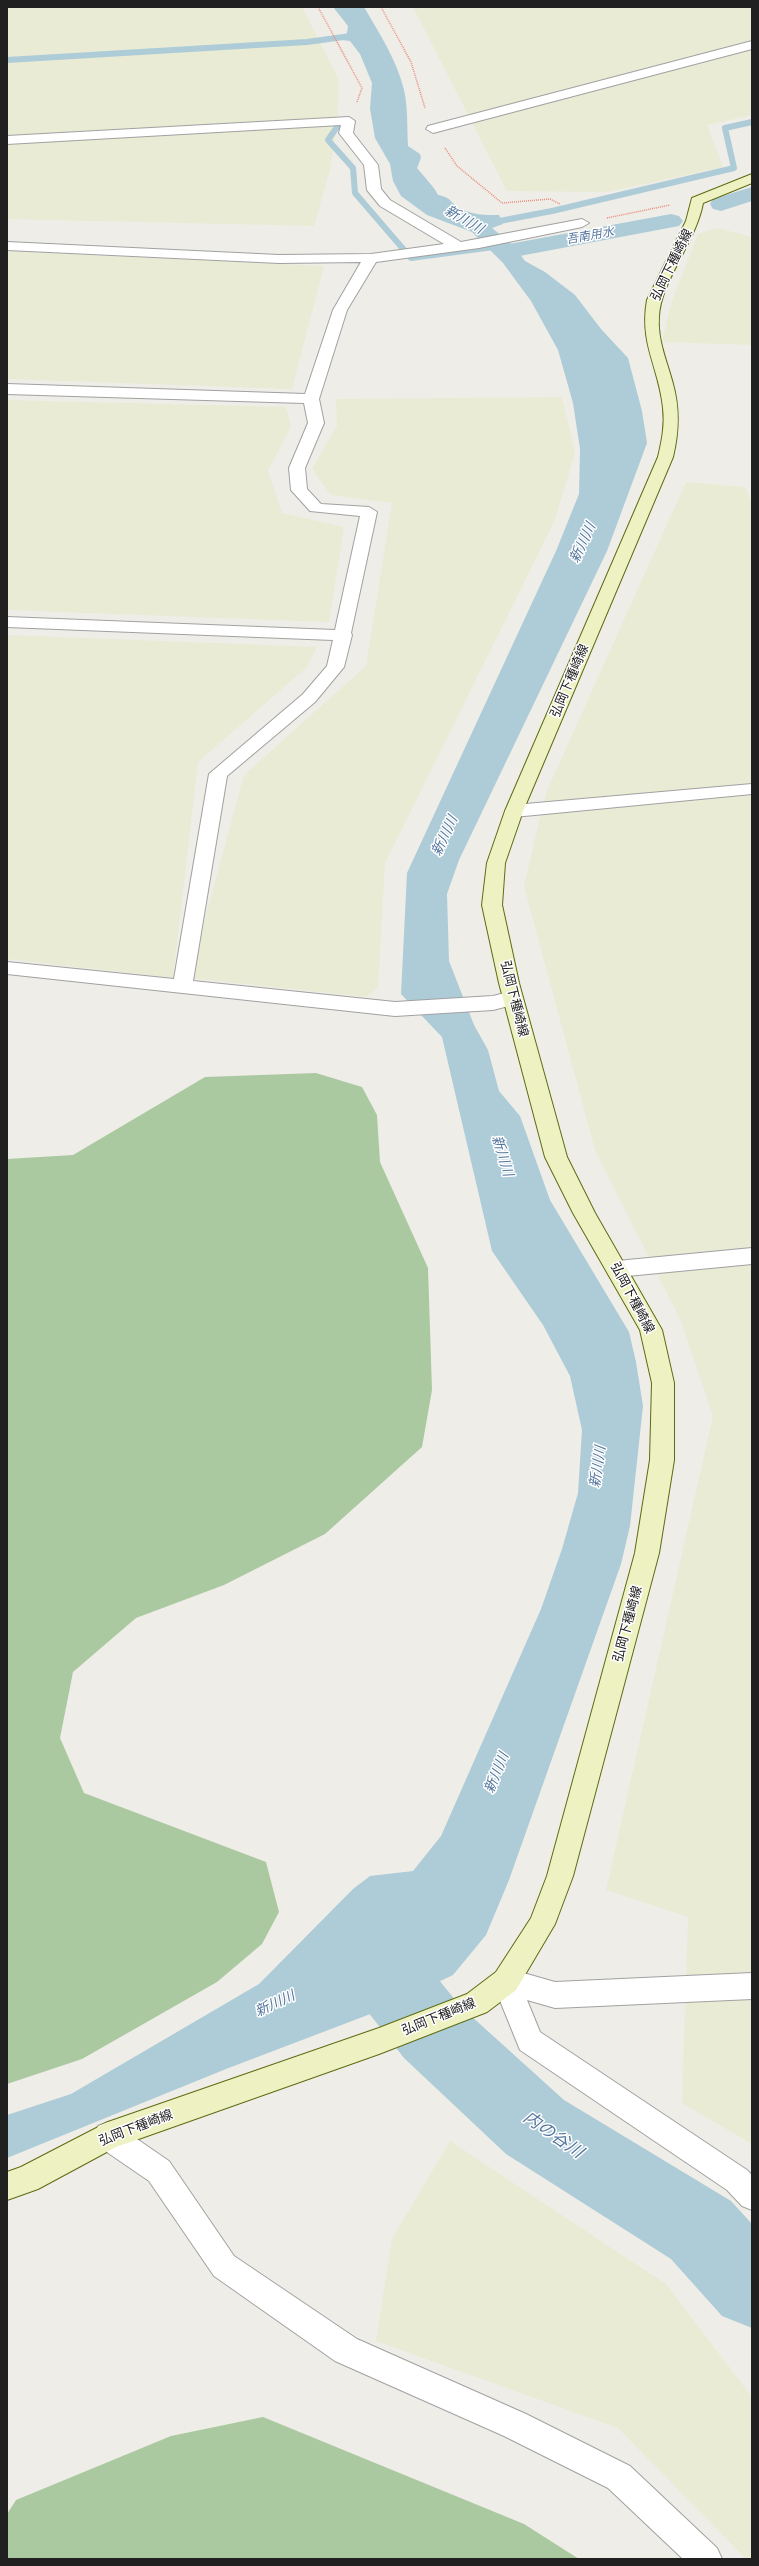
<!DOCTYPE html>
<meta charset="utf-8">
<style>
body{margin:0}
#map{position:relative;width:759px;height:2566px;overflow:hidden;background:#efede7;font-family:"Noto Sans",sans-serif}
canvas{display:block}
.frame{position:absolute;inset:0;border:8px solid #202020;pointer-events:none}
</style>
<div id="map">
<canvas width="759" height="2566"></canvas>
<div class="frame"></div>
</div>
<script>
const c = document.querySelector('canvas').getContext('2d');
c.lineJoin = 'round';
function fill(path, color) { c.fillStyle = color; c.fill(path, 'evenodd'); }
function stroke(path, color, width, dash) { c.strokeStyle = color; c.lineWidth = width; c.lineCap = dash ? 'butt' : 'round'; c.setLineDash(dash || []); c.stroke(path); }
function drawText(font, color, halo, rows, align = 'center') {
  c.font = font + ' "Noto Sans","Noto Sans JP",sans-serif'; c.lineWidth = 3; c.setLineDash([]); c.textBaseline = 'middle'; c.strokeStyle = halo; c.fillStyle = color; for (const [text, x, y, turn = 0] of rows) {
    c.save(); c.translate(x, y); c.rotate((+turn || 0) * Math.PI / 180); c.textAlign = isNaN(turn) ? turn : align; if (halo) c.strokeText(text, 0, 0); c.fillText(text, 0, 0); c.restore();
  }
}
fill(new Path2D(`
 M7,7H302L339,80L337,127L330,169L314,226L7,219Z
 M413,7H752V115L707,125L723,167L607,192L507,191Z
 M717,228L752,237V345L662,342L671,304L698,234Z
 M7,251L324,266L292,389L7,379Z
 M562,397L575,453L555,520L385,863L378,988L366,997L189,978L244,775L366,666L392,503L331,495L312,469L337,426L336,399Z
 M7,400L286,407L291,426L268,471L282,513L344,527L329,622L7,610Z
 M686,482L745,487L752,502V2144L682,2103L688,1917L606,1890L713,1416L680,1319L595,1150L524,886L546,793Z
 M7,635L317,647L307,667L198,762L173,978L7,959Z
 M450,2141L666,2284L752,2397V2559H746L618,2428L376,2341L392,2239Z`), '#e9ebd5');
fill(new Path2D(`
 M316,1073L362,1087L377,1115L380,1162L428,1268L432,1390L422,1447L325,1534L224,1585L136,1618L73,1672L60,1738L84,1793L266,1862L279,1912L262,1944L217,1982L82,2059L7,2084V1159L73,1155L205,1077Z
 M263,2417L524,2524L579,2559H7V2514L16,2500L171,2436Z`), '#abc9a1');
fill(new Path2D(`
 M333,7H364C379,33 397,60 404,90C408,107 407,128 408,146L420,154L421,158L417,168C424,177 433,185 438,195C453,198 449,202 459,208C472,215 485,215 499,215L503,224L492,228L514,246L525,261L545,272L575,295L601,329L628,358L642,411L647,443L607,551L459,860L447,894L449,961L474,1025L488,1050L499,1091L520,1116L550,1200L629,1332L636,1362L643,1406L630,1526L621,1564L509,1880L486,1935L453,1975L373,2013L226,2069L7,2158V2115L71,2094L259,1984L353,1889L370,1876L413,1871L441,1836L541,1609L562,1549L578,1493L582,1430L570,1376L543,1325L492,1251L442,1037L401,994L407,873L556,551L579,494L580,449L573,403L558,350L531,301L503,263L472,232L427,215L401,196L393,181L390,164L375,138L370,109L372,83L360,54L350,41L342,40L347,33L348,26Z`), '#adccd7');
stroke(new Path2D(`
 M7,60L307,42L358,35
 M337,127L328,140L353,168L355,193L411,258L501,246
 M489,223L552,211L734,168L725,128L752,122`), '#adccd7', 6);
fill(new Path2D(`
 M752,187V201L721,211L713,209L710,204L713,199Z
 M671,214L679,216L683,221L679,226L509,258L501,256L497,251L501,246L509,244Z`), '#adccd7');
fill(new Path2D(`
 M374,1924L402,1934L460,2006L564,2100L731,2201L752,2224V2328L722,2316L671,2259L506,2154L404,2058L346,1984L335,1959L346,1934Z`), '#adccd7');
const minor = new Path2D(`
 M752,41V49L433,133L426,129L428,126Z
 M349,117L355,121L353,133L378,165L381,189L390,200L461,242L582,219L589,223L582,227L479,248L376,262L347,310L319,399L324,423L305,468L307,489L321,504L369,507L377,512L351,633L352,635L344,667L315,702L227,776L193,981L395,1002L493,996L513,991L520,993L523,998L520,1003L493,1010L395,1016L7,974V962L174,979L209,774L303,694L327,666L333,640L7,627V617L335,630L360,516L310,511L291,490L289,468L308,423L304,403L7,394V384L305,394L333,310L361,262L279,263L7,250V242L279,255L371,254L444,244L380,206L367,190L364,165L339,133L341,125L7,144V136Z
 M752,784V794L514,817L508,815L505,811L508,807L514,805Z
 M752,1248V1264L617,1277L609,1275L606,1269L609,1263L617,1261Z
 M506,1968L555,1982L752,1973V1999L555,2008L527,2000L540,2032L747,2170L752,2175V2210L742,2206L727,2190L520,2050L492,1981L496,1972Z
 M108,2122L118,2126L169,2161L234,2256L357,2339L526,2414L630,2466L717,2548L722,2559H683L608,2488L504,2436L335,2361L214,2276L149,2181L98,2146L94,2136L98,2126Z`);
const secondary = new Path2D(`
 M752,174V183L703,203C696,242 661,280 659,316C657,340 667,361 673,384C680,409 679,432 673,457L523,811L505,863L502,905L519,983L567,1157L595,1213L662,1330L674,1383V1460L659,1553L573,1876L555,1924L516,1990L487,2012L379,2054L116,2147L38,2189L7,2200V2172L21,2167L108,2122L379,2028L467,1994L496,1972L531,1918L547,1876L635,1553L650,1460L652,1383L640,1330L573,1213L545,1157L499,983L482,905L487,863L505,811L658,457C662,440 665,425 663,408C659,367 639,344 647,300L686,221L692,198Z`);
stroke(minor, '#a1a1a1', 2);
stroke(secondary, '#5e6b12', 2);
stroke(new Path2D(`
 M318,7L362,88L357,102
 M381,7L411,62L425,108
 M445,148L457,166L502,203L550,199L560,204
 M607,218L670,205`), '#ea8d7e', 1.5, [1, 1]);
fill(minor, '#fff');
fill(secondary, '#eef2c2');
drawText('italic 12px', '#54769e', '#fff', [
 ["吾南用水",590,236,-10]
]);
drawText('13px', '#202020', '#fff', [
 ["弘岡下種崎線",672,265,-64],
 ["弘岡下種崎線",570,681,-67],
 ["弘岡下種崎線",514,999,76],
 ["弘岡下種崎線",632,1298,62],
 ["弘岡下種崎線",628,1624,-75],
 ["弘岡下種崎線",439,2017,-22],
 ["弘岡下種崎線",136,2128,-21]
]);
drawText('italic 14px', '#54769e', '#fff', [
 ["新川川",464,220,30],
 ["新川川",583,543,-65],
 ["新川川",445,836,-65],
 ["新川川",502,1156,73],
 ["新川川",598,1467,-82],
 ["新川川",497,1773,-68],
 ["新川川",275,2004,-25]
]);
drawText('italic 17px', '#54769e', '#fff', [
 ["内の谷川",553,2135,35]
]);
</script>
